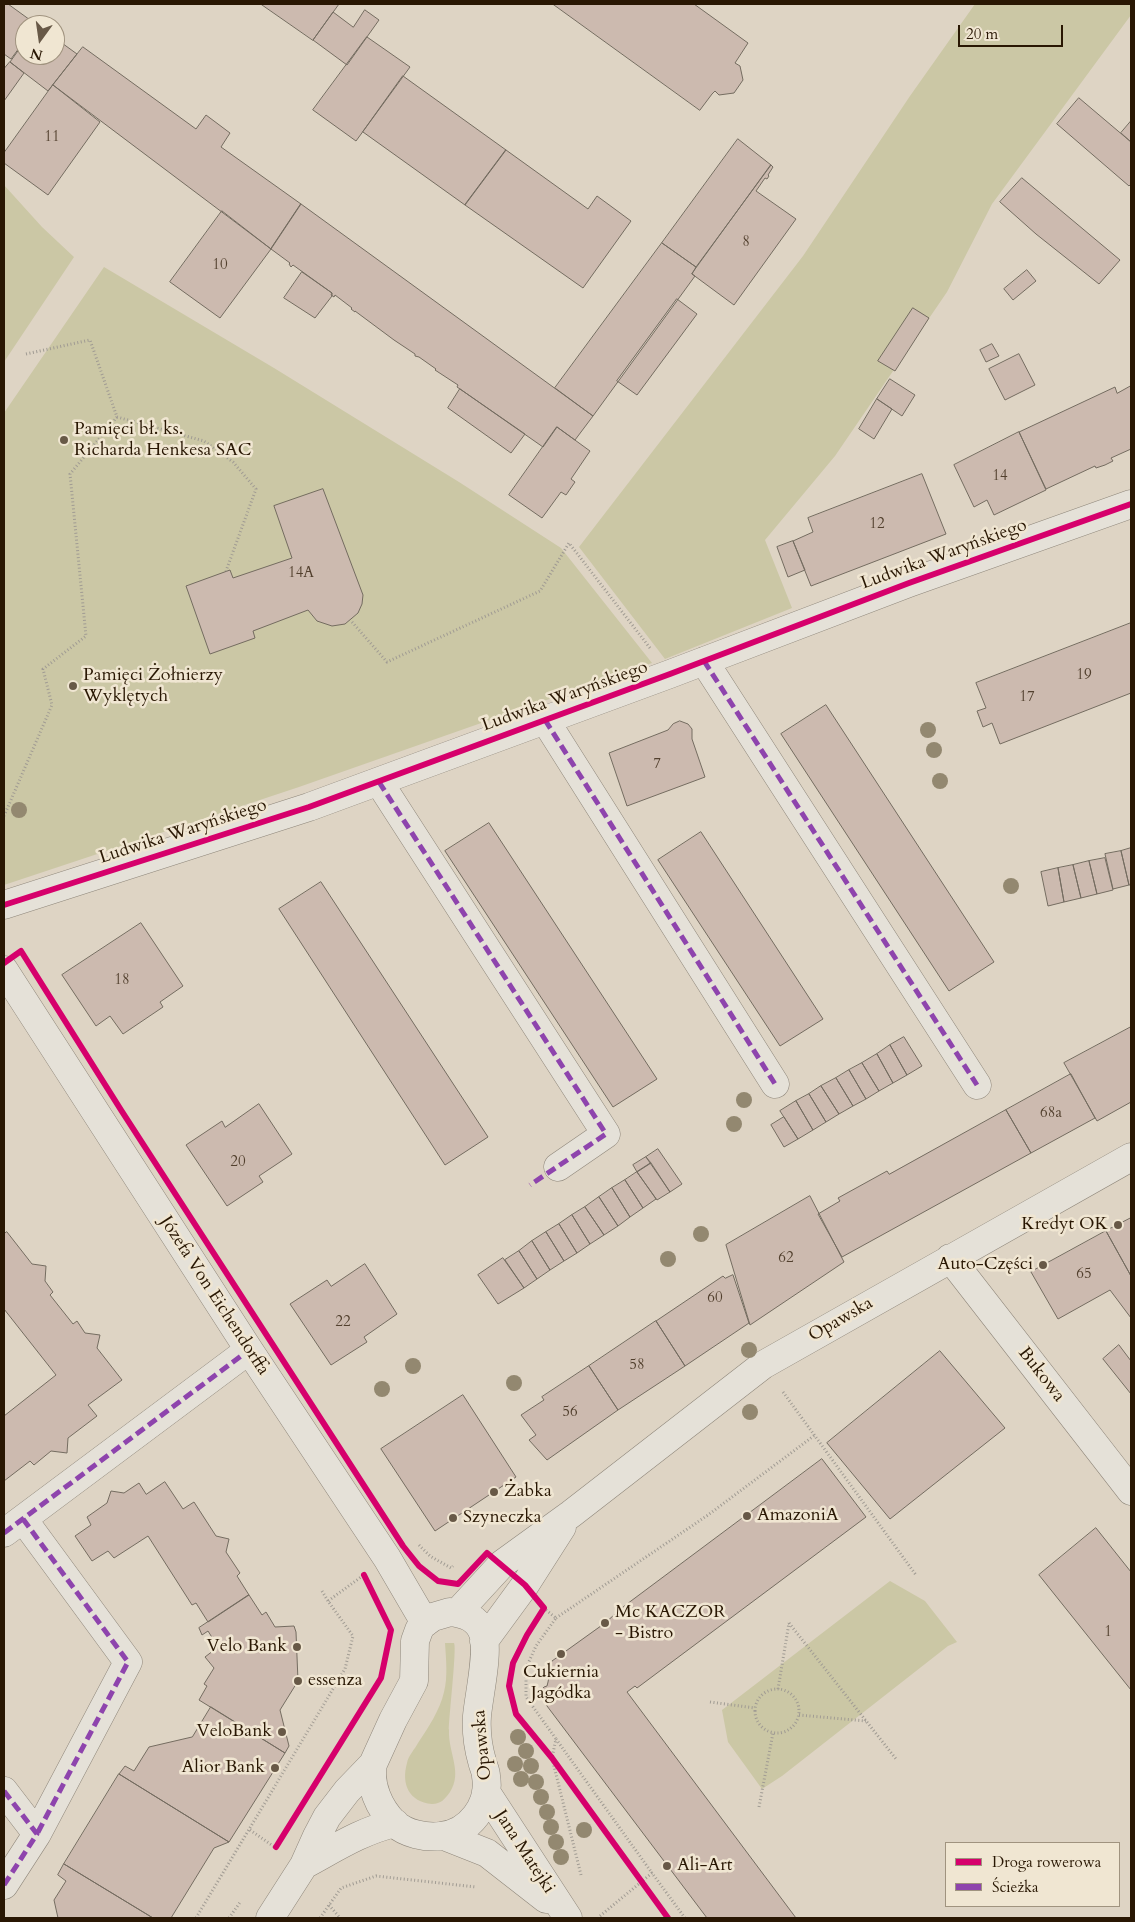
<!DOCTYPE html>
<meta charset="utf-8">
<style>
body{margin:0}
#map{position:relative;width:1135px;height:1922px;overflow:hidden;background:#ded4c4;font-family:Cardo,serif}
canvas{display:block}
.frame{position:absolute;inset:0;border:5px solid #291703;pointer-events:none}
.legend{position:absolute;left:945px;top:1842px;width:175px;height:65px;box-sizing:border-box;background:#f0e6d2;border:1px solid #a0937f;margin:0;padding:6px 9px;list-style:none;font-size:15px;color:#291703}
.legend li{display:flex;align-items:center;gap:10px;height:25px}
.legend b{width:25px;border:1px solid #a0937f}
.north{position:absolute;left:15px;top:15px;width:50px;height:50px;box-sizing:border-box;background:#f0e6d2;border:1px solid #a0937f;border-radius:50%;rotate:194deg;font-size:14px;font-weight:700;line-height:20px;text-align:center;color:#291703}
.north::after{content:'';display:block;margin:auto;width:18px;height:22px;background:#685947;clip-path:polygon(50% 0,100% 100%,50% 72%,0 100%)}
.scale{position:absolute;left:958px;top:25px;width:105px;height:22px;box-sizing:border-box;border:2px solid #291703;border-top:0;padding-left:6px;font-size:15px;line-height:18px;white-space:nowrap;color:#291703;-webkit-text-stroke:4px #f0e6d2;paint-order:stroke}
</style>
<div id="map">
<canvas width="1135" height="1922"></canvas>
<div class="frame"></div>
<ul class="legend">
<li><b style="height:6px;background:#d6006c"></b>Droga rowerowa</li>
<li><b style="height:6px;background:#8e44ad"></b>Ścieżka</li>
</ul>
<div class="north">N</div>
<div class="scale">20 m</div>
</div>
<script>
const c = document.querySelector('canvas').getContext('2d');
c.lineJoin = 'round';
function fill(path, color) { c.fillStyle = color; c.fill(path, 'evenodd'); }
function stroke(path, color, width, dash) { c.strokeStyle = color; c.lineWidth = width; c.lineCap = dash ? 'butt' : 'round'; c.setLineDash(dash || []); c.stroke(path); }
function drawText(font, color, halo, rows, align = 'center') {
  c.font = font + ' Cardo,serif'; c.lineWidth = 5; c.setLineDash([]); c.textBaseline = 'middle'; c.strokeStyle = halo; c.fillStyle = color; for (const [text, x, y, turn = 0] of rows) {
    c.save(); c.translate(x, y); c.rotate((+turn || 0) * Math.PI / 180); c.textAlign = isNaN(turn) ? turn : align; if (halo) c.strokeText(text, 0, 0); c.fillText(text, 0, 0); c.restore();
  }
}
fill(new Path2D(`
 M975,4H1131V15L992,204L947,292L835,456L765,540L792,608L665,659L579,547L803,256L910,96Z
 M4,185L42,227L74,257L4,362Z
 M104,267L274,368L459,482L561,548L652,663L299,787L4,885V413Z
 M890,1581L925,1601L957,1642L948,1646L782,1776L762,1789L728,1742L722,1710Z
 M445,1643H454C457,1648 449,1717 449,1730C448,1753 463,1772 450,1792C445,1799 441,1804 432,1804C409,1802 401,1784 407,1763C408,1756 415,1749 418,1743C428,1728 440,1710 444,1692C448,1677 446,1659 445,1643Z`), '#cbc7a5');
const building = new Path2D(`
 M4,4H8L37,25H25V40L11,59L4,54Z
 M261,4H339L313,40Z
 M553,4H694L748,43L735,63L740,66L743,80L734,93L719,95L715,91L712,94L700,110Z
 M365,10L379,20L347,65L313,40L333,12L353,27Z
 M367,37L410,67L356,141L313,110Z
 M55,38L77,54L48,91L10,62L25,41V55H55Z
 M83,47L196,129L206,115L230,133L221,147L301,204L271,249L53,85Z
 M10,62L24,73L4,101V69Z
 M403,76L506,150L465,205L363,132Z
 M53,85L100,122L48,195L4,163V153Z
 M1079,98L1131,142V184L1129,186L1057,124Z
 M1131,121V142L1121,133Z
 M738,139L771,165L696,267L662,243Z
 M506,150L588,209L597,196L631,221L583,288L465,205Z
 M771,165L773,167L768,175L769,176L767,179L765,178L756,191L796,219L734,305L692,274Z
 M1022,178L1120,260L1099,284L1036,234L1000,202Z
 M301,204L593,416L575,440L557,427L543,447L460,389L457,387L458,385L435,370L436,369L419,357L415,356V354L394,340L355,311V312L351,309L352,308L335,295L334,297L331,295L332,293L293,265L291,267L289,264L290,263L271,249Z
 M222,211L271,249L220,318L170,282Z
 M662,243L696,267L692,274L695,276L593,416L555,388Z
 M1027,270L1036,281L1013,300L1004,289Z
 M302,272L332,293V296L315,318L284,298Z
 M677,299L697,314L637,395L617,381Z
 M913,308L929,318L895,371L878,361Z
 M992,344L999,356L986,362L980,350Z
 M1019,354L1035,385L1005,400L989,369Z
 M890,379L915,395L902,416L877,399Z
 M1131,386V449L1111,458L1113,461L1105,465L1096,468L1095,466L1046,489L1019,432L1115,387L1117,393Z
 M460,389L525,434L511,453L448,408Z
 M877,399L892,409L874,439L859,429Z
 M557,427L590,451L571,479L575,482L566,495L561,492L542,518L509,495Z
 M1019,432L1046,490L994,515L987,500L974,507L954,465Z
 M922,474L946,534L811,586L793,541L813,532L808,518Z
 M323,489L363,595L362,604L358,613L345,624L332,626L317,621L308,610L253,631L255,638L210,654L186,586L230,570L233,578L292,558L274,506Z
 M793,541L805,570L788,577L777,547Z
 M1131,623V693L1000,744L992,723L983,727L977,711L986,708L976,683Z
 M826,705L994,962L949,991L781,734Z
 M680,721L688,724L692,729V739L705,777L627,806L609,753L668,730L673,724Z
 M489,823L657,1079L613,1107L445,851Z
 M701,832L823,1019L780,1046L658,860Z
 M1131,848V885H1129L1121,851Z
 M1121,851L1129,885L1113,889L1105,854Z
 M1105,858L1113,890L1097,894L1089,861Z
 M1089,861L1097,894L1081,898L1073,865Z
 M1073,865L1081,898L1064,902L1058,868Z
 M1058,868L1064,902L1048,906L1041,872Z
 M321,882L488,1137L445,1165L279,909Z
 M141,923L183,986L160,1002L163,1007L123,1034L110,1016L96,1026L62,975Z
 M1131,1027V1102L1097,1121L1064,1063Z
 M904,1037L922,1066L907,1075L890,1045Z
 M890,1045L907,1075L893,1083L877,1054Z
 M877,1054L893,1083L879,1091L862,1063Z
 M862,1063L879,1091L866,1099L849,1070Z
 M849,1070L866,1099L853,1106L836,1078Z
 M1071,1074L1095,1118L1031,1153L1006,1110Z
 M836,1078L853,1106L839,1114L821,1086Z
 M821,1086L839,1114L826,1122L809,1094Z
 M809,1094L826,1122L813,1130L796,1101Z
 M796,1101L813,1130L798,1139L780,1111Z
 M259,1104L292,1154L259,1176L263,1182L227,1206L186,1145L222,1121L225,1127Z
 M1006,1110L1031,1153L842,1257L818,1214L840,1201L838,1198L887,1171L889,1174Z
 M784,1117L798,1139L784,1147L771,1125Z
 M658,1149L682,1184L670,1192L646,1157Z
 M646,1157L651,1163L637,1172L633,1165Z
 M651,1163L670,1192L657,1200L637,1172Z
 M637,1172L656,1199L643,1208L625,1180Z
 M625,1180L643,1208L630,1217L612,1188Z
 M612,1188L630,1217L618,1226L599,1197Z
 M810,1196L844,1262L750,1325L726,1245Z
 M599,1197L618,1226L604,1235L585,1207Z
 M585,1207L604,1235L590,1244L572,1215Z
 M572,1215L590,1244L577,1253L559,1224Z
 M1131,1218V1276L1106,1231Z
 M559,1224L577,1253L564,1261L546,1232Z
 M1106,1231L1131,1276V1318L1110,1290L1058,1319L1031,1272Z
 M7,1232L32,1264L46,1266L45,1281L53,1292L50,1295L73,1324L77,1321L85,1333L100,1335L97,1348L122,1380L88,1405L97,1416L68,1438L67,1453L51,1451L34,1465L30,1461L4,1481V1416L56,1375L4,1309V1234Z
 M546,1232L564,1261L550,1270L532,1241Z
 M532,1241L550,1270L537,1279L519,1251Z
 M519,1251L537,1279L524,1288L505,1260Z
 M503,1258L524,1288L498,1304L478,1275Z
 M365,1264L397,1314L364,1337L367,1342L331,1365L290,1304L327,1280L331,1286Z
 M733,1275L749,1323L685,1366L656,1321L723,1276L725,1278Z
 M656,1321L685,1366L618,1410L589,1366Z
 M1119,1345L1131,1361V1394L1103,1359Z
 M940,1351L1005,1428L890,1519L827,1443Z
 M589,1366L618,1410L547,1460L529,1440L536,1435L521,1415L544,1400L542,1397Z
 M463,1395L516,1477L435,1531L381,1449Z
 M822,1459L866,1517L637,1688L635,1686L627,1692L796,1918H707L547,1706L542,1689L544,1687L547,1686L548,1682L549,1677L545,1674V1671L552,1661L605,1623L623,1607Z
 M165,1482L183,1509L194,1502L216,1536L229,1539L226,1552L240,1573L237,1576L249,1595L208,1622L196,1603L192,1605L148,1536L114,1558L108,1551L92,1561L75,1536L91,1525L87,1517L107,1503L111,1491L124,1493L139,1483L146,1494Z
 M1096,1528L1131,1572V1690L1039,1575Z
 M249,1595L262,1615L266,1612L275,1627L294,1626L296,1632L298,1681L280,1710L289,1746L285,1753L199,1700L207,1686L204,1684L214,1668L205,1657L218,1647L208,1631L202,1635L199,1628Z
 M211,1707L285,1753L229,1842L119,1774L125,1766L134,1771L149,1747L192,1737Z
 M119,1774L229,1842L214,1848L171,1918H153L64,1864Z
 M64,1864L153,1918H58L54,1900L66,1881L58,1875Z`);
fill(building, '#ccbaaf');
stroke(building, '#746c60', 1);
const street = new Path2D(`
 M704,661L977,1085
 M545,720L775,1084
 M379,782L606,1134L558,1167
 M4,905L309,807L670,674L909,583L1131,504
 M4,970L249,1350L387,1558L425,1623
 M950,1258L1131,1491
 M23,1519L128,1662L37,1834
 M4,1533L249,1350
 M450,1612C464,1614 477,1617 483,1633C489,1653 479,1694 477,1716C476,1731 478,1747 482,1761C483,1766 486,1771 486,1776C491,1805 469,1833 441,1836C426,1838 406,1834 394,1823C379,1808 369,1785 373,1764L393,1720L414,1681L415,1641L419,1630L422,1625L433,1617Z
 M457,1613L502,1564L571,1514L763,1365L1131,1157
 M484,1641L525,1585L562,1527
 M4,1791L37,1834L4,1885
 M486,1792L568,1918
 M444,1836L487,1853L546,1899
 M304,1865C334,1849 361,1831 395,1823
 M270,1918L304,1865L317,1836L327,1817L347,1791L373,1764`);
stroke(street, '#8e867a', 29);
stroke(new Path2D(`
 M26,354L90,340L117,417L204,441L233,462L256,489L226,571
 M352,622L387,662L540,591L569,543L650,648
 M4,816L52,705L43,669L86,636L70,474L117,417
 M783,1392L916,1575
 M419,1545L430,1556L451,1568L453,1566
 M322,1591L328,1601
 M546,1610L556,1618L536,1646L526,1668V1697L556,1739
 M556,1618L708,1515L815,1435
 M789,1623L896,1759
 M755 1711a22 22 0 1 1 44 0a22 22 0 1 1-44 0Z
 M778,1689L789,1623
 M710,1702L755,1708
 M799,1715L866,1721
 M759,1807L773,1733
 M250,1830L276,1848
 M581,1875L552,1758L556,1739L652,1873
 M329,1905L340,1918
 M600,1916L652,1873L685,1918
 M196,1918L345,1669L353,1636L328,1601L361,1577
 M229,1918L241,1901
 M320,1918L341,1888L376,1876L476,1887`), '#a09b93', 3, [1, 2.5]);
stroke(street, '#e5e1d8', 28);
stroke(new Path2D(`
 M704,661L977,1085
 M545,720L775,1084
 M379,782L606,1134L530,1185
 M23,1519L128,1662L37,1834
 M4,1533L249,1350
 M4,1791L37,1834L4,1885`), '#8e44ad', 5, [10, 5]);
stroke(new Path2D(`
 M4,905L309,807L670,674L909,583L1131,504
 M4,963L21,951L121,1110L403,1546L419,1566L438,1581L458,1584L487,1553L525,1585L544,1608L527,1635L513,1663L509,1686L516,1714L552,1758L668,1918
 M276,1847L381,1678L391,1630L364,1575`), '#d6006c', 6);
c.fillStyle = '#938870';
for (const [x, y] of [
 [928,730],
 [934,750],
 [940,781],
 [19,810],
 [1011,886],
 [744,1100],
 [734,1124],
 [701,1234],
 [668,1259],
 [749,1350],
 [413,1366],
 [514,1383],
 [382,1389],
 [750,1412],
 [518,1737],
 [526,1751],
 [515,1764],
 [531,1766],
 [521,1779],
 [536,1782],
 [541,1797],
 [547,1812],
 [551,1827],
 [584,1830],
 [556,1842],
 [561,1857]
]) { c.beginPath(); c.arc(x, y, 8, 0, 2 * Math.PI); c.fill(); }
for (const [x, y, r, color] of [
 [64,440,5,"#685947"],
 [73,686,5,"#685947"],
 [1118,1225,5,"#685947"],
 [1043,1265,5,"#685947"],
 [494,1492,5,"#685947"],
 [747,1516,5,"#685947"],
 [453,1518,5,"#685947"],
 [605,1623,5,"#685947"],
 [297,1647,5,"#685947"],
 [561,1654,5,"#685947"],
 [298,1681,5,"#685947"],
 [282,1732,5,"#685947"],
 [275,1768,5,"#685947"],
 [667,1866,5,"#685947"]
]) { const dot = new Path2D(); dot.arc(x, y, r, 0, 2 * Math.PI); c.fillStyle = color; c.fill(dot); stroke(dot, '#f0e6d2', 2); }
drawText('15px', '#52402e', null, [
 ["11",52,138],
 ["8",746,243],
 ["10",220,266],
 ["14",1000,477],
 ["12",877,525],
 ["14A",301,574],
 ["19",1084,676],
 ["17",1027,698],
 ["7",657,765],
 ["18",122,981],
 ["68a",1051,1114],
 ["20",238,1163],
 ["62",786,1259],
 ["65",1084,1275],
 ["60",715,1299],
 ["22",343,1323],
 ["58",637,1366],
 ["56",570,1413],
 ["1",1108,1633]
]);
drawText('18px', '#291703', '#f0e6d2', [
 ["Pamięci bł. ks.",74,430],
 ["Richarda Henkesa SAC",74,451],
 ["Pamięci Żołnierzy",83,676],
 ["Wyklętych",83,697],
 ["Kredyt OK",1108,1225,"right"],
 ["Auto-Części",1033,1265,"right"],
 ["Żabka",504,1492],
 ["AmazoniA",757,1516],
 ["Szyneczka",463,1518],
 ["Mc KACZOR",615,1613],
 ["- Bistro",615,1634],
 ["Velo Bank",287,1647,"right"],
 ["Cukiernia",561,1673,"center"],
 ["Jagódka",561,1694,"center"],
 ["essenza",308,1681],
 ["VeloBank",272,1732,"right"],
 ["Alior Bank",265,1768,"right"],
 ["Ali-Art",677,1866]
], 'left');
drawText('18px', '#291703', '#f0e6d2', [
 ["Ludwika Waryńskiego",944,555,-20],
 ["Ludwika Waryńskiego",565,697,-20],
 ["Ludwika Waryńskiego",183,832,-18],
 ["Józefa Von Eichendorffa",214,1296,57],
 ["Opawska",841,1320,-30],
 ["Bukowa",1041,1375,52],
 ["Opawska",483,1745,-95],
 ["Jana Matejki",524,1852,57]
]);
</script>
